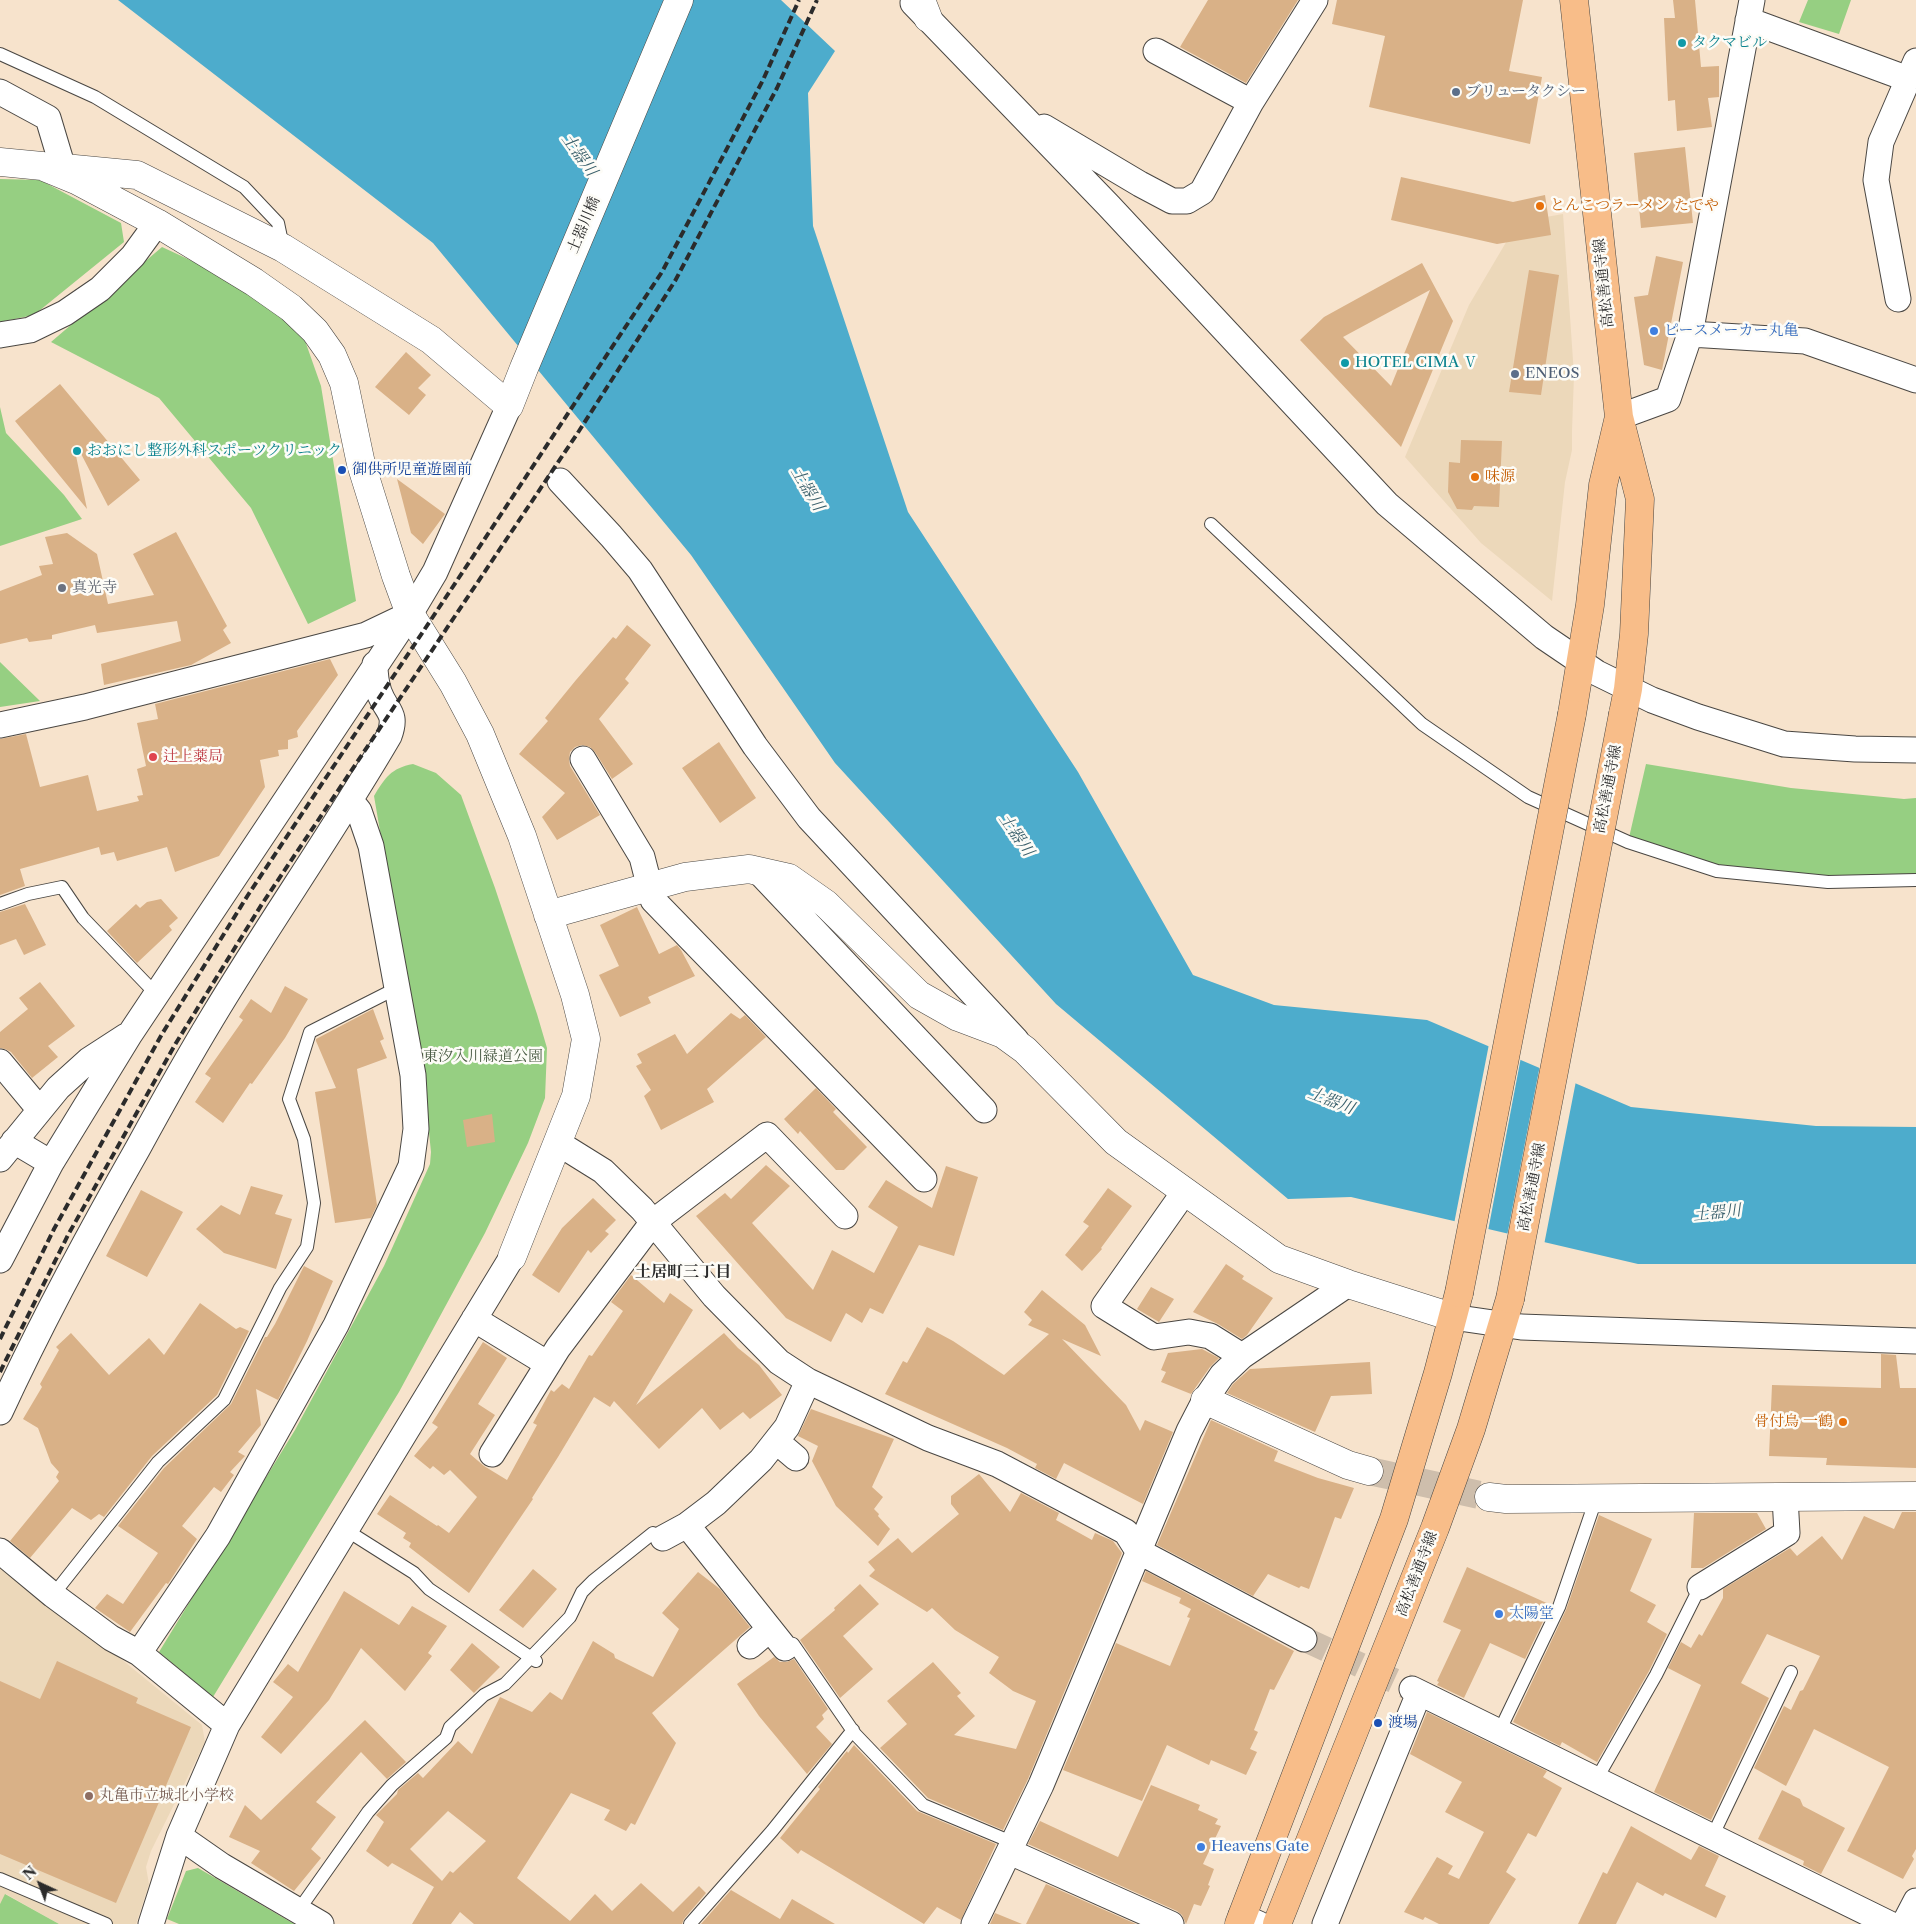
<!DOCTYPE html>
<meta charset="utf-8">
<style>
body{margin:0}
#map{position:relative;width:1916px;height:1924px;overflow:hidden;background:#f7e3cc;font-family:"Libre Caslon Text",serif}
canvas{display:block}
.north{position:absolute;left:15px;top:1859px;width:50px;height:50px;-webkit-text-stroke:4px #fdfcf7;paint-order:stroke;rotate:317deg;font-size:14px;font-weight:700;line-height:20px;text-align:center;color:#2b2b2b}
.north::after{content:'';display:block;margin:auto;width:18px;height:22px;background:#2b2b2b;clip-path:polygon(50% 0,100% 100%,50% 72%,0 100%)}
</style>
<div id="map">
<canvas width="1916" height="1924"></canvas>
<div class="north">N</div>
</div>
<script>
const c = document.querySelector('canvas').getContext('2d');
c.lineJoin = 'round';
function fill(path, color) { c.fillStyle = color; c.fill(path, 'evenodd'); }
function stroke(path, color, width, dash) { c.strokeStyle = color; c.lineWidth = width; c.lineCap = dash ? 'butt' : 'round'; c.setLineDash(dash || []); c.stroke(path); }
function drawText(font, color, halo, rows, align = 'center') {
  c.font = font + ' "Libre Caslon Text","Noto Serif JP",serif'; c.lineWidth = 5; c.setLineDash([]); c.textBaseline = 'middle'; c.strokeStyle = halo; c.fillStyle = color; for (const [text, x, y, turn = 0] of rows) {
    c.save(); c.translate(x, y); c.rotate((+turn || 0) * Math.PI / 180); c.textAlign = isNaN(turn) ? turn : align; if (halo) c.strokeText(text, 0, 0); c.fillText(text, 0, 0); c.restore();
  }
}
fill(new Path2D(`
 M1563,214L1574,375L1572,431V450L1565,482L1552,601L1481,543L1405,457L1469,305L1518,222Z
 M0,1565L72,1619L202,1725L205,1742L151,1851L146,1867L149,1884L136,1924H59L6,1894L0,1904Z`), '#ecd8ba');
fill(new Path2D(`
 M1808,0H1851L1839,34L1799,22Z
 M0,179L40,180L121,223L124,242L34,315L0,322Z
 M162,247L231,279L303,335L321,386L356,601L308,624L251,508L159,398L51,342Z
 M0,407L6,433L64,495L82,519L0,546Z
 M0,662L40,701L0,707Z
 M413,764L436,773L461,795L495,888L537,1014L547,1048L545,1098L528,1143L485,1233L399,1392L213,1697L159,1652L295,1430L384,1266L430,1164L431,1152L425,1093L374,796C385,778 391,768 413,764Z
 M1646,764L1791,788L1904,799L1916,798V880L1717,871L1628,842Z
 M198,1868L289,1921L295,1924H179L167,1919L186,1871Z
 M5,1894L59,1924H0V1904Z`), '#96cf82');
fill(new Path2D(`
 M118,0H781L835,51L808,93L813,226L908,512L1078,772L1193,975L1274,1005L1427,1020L1631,1107L1816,1126L1916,1127V1264H1638L1351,1197L1288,1199L1056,1004L835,763L691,555L433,243Z`), '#4daccc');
fill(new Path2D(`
 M1489,1044L1521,1057L1488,1231L1454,1224Z
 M1540,1065L1576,1081L1544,1245L1507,1236Z`), '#f7e3cc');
fill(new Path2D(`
 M1208,0H1298L1246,83L1180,47Z
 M1337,0H1523L1509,71L1542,77L1530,144L1369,107L1385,36L1332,24Z
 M1673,0H1695L1701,67L1719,66V97L1708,98L1712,127L1677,131L1675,100L1668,101L1664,18H1675Z
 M1685,147L1693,223L1641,228L1634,153Z
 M1401,177L1513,202L1545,195L1551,235L1497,244L1391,220Z
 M1656,256L1683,262L1662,370L1644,365L1634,297L1648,295Z
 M1422,263L1453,321L1401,447L1300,340L1324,317ZM1430,290L1391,386L1343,337Z
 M1529,270L1559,275L1541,395L1509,392Z
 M406,352L431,375L418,388L426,395L409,415L375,387Z
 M60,384L140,480L108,506L77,446H74L87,509L15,421Z
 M1461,440L1502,441L1499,507L1474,506L1472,510L1457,509L1448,492L1449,462L1460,463Z
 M397,479L445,514L423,544L411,533Z
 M176,532L227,626L223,630L231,643L191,665L104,685L101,664L181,641L177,621L97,633L95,625L52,635V639L29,642L27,638L0,644V591L42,575L39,566L53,564L45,537L67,533L97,554L108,604L154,595L133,554Z
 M627,625L651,645L625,679L629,683L599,719L633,764L612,779L595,752L590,747L582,745L575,747L570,752L569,760L570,766L600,815L557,840L542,817L565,793L519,754L548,721L545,718L576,680L613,637L616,639Z
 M330,659L338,675L297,731L298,737L288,740V749L278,750L279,756L260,760L265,787L219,856L175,872L167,847L117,861L114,852L101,855L99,847L20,869L25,886L0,895V739L26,734L40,787L88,775L97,811L139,801L137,796L143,795L137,769L146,766L137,723L158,719L155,704Z
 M719,742L756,798L720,823L682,768Z
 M161,899L178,918L169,926L172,930L137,963L107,931L136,904L140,908L147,902Z
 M25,904L46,945L24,955L16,939L0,945V912Z
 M637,907L659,954L677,945L681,950L695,976L648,997L651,1003L620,1017L599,975L619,966L600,925Z
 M40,982L75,1026L48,1046L58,1057L32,1078L11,1052L5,1049L0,1048V1032L28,1009L19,998Z
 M285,986L308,999L285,1038L252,1084L250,1083L223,1123L195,1102L211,1078L205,1074L243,1020L239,1017L251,999L271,1013Z
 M373,1009L384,1039L380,1041L387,1058L357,1069L377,1205L371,1218L335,1223L315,1092L336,1088L316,1041V1039Z
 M731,1013L740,1019L745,1015L766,1037L707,1089L714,1102L661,1130L644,1096L651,1090L636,1066L642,1063L637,1054L675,1034L687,1054Z
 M816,1088L836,1109L833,1112L867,1147L844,1170H836L800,1131L798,1134L784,1119Z
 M492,1114L495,1142L467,1147L463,1120Z
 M766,1165L790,1186L752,1223L813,1290L832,1250L874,1273L898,1227L868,1207L886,1180L932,1208L946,1166L978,1177L954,1256L919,1245L883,1314L870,1308L862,1323L846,1313L831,1342L786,1318L696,1216L725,1193L731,1199Z
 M251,1186L283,1195L275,1214L292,1219L276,1269L224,1253L196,1229L221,1205L240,1215Z
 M1108,1188L1132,1206L1101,1248L1102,1249L1082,1271L1065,1255L1089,1226L1083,1222Z
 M141,1190L183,1212L147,1277L106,1256Z
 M593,1198L616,1220L605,1231L609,1234L591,1253L588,1250L559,1293L532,1275L562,1228Z
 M1226,1264L1244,1276L1242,1279L1273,1298L1247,1335L1242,1339L1218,1324L1193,1312Z
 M304,1266L333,1281L307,1341L278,1400L256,1389L261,1425L238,1452L245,1456L230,1472L234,1475L221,1492L214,1487L182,1526L197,1539L168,1584L166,1583L130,1632L95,1608L107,1594L123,1604L158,1553L118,1526L164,1468L231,1404L265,1337H267L275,1324Z
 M631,1275L664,1303L670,1293L693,1310L636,1405L724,1333L738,1348L759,1365L782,1395L750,1419L743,1412L720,1430L702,1408L659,1449L614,1401L610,1407L594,1397L558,1457L532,1498L533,1499L469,1593L409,1547L411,1543L403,1538L406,1533L377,1514L390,1495L437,1526L438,1525L449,1533L477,1497L450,1470L444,1475L433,1466L430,1469L414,1456L438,1427L432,1423L483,1342L507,1358L478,1404L495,1415L470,1454L484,1466L507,1480L537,1425L533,1423L551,1390L554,1392L562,1384L569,1389L589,1355L592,1356L623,1311L611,1302Z
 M1151,1287L1174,1299L1159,1322L1137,1309Z
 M1042,1290L1085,1325L1101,1356L1062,1339L1126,1405L1140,1431L1145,1420L1173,1432L1143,1504L1064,1463L1056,1479L1035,1468L1037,1464L1007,1448L885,1394L903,1361L907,1363L927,1327L953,1341L1004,1375L1049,1334L1028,1325L1032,1320L1024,1312Z
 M200,1303L236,1329L240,1327L249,1331L217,1395L152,1456L104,1517L99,1514L91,1520L72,1508L30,1558L10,1541L59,1481L56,1477L59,1472L51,1463L38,1428L23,1419L42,1387L40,1384L59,1350L56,1347L71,1333L109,1375L149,1338L164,1355Z
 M1202,1349L1219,1358L1210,1367L1191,1394L1161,1382L1166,1372L1161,1370L1168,1353Z
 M1881,1354L1896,1355L1900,1388H1916V1468L1826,1465L1827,1458L1769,1456L1772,1385L1881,1388Z
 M1370,1362L1372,1394L1331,1396L1315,1432L1227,1393L1233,1384L1250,1369Z
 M811,1409L894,1439L872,1487L883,1497L874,1509L879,1514L878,1516L890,1529L878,1546L836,1506L812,1461L818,1446L798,1436Z
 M1211,1420L1278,1451L1274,1461L1318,1478L1354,1488L1341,1519L1335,1517L1309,1589L1301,1586L1299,1588L1268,1574L1253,1596L1157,1545Z
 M979,1474L1010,1512L1021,1493L1059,1513L1056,1520L1092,1540L1095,1533L1113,1541L1122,1553L1028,1779L1003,1830L928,1798L880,1748L907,1724L887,1701L933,1662L961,1693L957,1696L975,1716L954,1735L1016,1749L1036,1701L1013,1691L989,1673L999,1657L955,1630L932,1608L927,1612L869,1576L875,1570L868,1562L898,1538L912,1553L959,1514L951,1504V1496Z
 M1902,1512H1916V1849L1912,1856L1914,1859L1903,1879L1847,1851L1889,1767L1814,1729L1786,1786L1754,1768L1784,1706L1791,1710L1800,1691L1803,1690L1820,1656L1767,1634L1741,1683L1769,1698L1711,1820L1654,1792L1701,1685L1668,1668L1681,1642L1691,1648L1699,1634L1702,1636L1723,1598V1589L1790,1548L1797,1556L1822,1536L1842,1560L1864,1516L1894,1529Z
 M1694,1513H1757L1766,1529L1703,1568H1691Z
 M1599,1515L1652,1539L1630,1591L1656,1605L1647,1622L1667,1634L1649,1671L1597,1762L1562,1742L1560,1746L1513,1722L1566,1610Z
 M1467,1567L1551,1605L1525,1659L1490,1643L1464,1698L1437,1685L1439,1682L1437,1681L1461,1630L1443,1622Z
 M533,1569L557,1589L523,1628L499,1610Z
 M1146,1571L1294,1651L1274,1690L1270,1689L1254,1730L1258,1732L1250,1749L1257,1752L1246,1775L1211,1760L1209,1765L1167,1745L1142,1801L1063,1770L1116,1643L1170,1666L1190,1618L1187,1617L1191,1609L1179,1603L1181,1598L1142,1581Z
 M698,1572L720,1589L750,1627L652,1713L676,1743L635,1825L631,1823L626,1831L604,1820L610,1810L571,1793L517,1878L570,1921L595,1894L612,1911L641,1883L673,1912L699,1886L706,1893L684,1919L682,1924H474L460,1912L451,1924H412L434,1887L392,1863L388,1867L366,1851L384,1822L376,1815L397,1794L398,1790L418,1773L423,1778L458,1741L472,1754L500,1697L532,1712L550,1692L562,1700L593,1641L614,1654L615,1658L653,1677L679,1629L662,1613ZM448,1811L486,1841L453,1873L450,1871L442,1881L410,1849Z
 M860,1584L879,1604L843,1636L873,1669L840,1698L800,1640L835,1610L834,1608Z
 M344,1591L399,1625L412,1606L447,1626L428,1653L432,1656L405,1691L361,1648L329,1700L281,1754L261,1737L293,1697L273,1682L288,1664L298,1672Z
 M472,1643L500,1667L474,1693L450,1670Z
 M774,1657L780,1662H787L794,1659L828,1709L822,1715L824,1719L816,1727L832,1744L807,1774L759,1716L737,1684Z
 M57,1661L138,1698L136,1703L191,1727L116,1903L0,1854V1681L40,1699Z
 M1427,1712L1547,1771L1543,1777L1562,1788L1536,1837L1528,1833L1506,1872L1516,1879L1489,1924H1439L1425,1917L1423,1920L1404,1912L1437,1857L1453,1866L1448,1874L1459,1879L1484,1832L1445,1812L1462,1782L1410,1754Z
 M365,1720L406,1762L387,1779L361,1752L316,1802L336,1817L311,1849L321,1858L294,1891L251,1863L260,1851L229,1837L245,1805L261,1820Z
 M854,1745L917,1811L996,1844L961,1920L937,1907L924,1924L801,1850L798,1854L780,1838L820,1789L818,1787L847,1751L848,1753Z
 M1151,1785L1200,1805L1198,1810L1218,1819L1215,1824L1221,1826L1203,1864L1214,1869L1208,1885L1210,1886L1201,1906L1194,1904L1186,1924L1182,1915L1177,1911L1028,1844L1040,1821L1118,1857Z
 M1782,1790L1800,1799L1803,1806L1845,1828L1821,1874L1803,1865L1804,1861L1758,1839Z
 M1631,1826L1691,1860L1699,1846L1719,1856L1705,1886L1726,1896L1716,1918L1665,1893L1663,1896L1637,1882L1616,1924H1578L1603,1872L1607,1874Z
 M1046,1884L1136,1924H1026Z
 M731,1890L780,1919L792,1899L835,1924H701Z
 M995,1913L1022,1924H990Z`), '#d9b187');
stroke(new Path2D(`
 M1304,1639L1412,1689`), '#cebeac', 25, [25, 12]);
stroke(new Path2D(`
 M1369,1471L1489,1497`), '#cebeac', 28, [28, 14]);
const service = new Path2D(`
 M0,54L95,97L244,187L278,223L283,247
 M1211,524L1422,724L1528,797L1628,842L1717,871L1828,882L1916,880
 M0,904L28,894L62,887L83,918L157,995
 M346,1530L414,1573L429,1589L536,1661
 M53,1595L158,1462L224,1400L280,1288L307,1247L314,1203L304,1139L289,1099L310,1032L397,988
 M785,1648L793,1644L855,1734L923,1805L1014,1843
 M1499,1732L1559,1607L1596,1499
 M1596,1780L1656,1675L1700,1587
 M1712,1837L1791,1672
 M0,1879L106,1924
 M298,1911L368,1812L392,1785L446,1738L450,1727L484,1695L505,1684L570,1617L582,1592L593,1581L653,1533L663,1538
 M690,1924L772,1831L853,1730`);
const minor = new Path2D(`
 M913,3L1109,206L1387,504L1544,637L1597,673L1652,700L1698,717L1784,744L1855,749L1916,750
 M1748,20L1908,79
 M1156,51L1251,102
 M0,92L48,118L63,168
 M1044,127L1140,184L1172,201H1187L1202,192L1251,102L1315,0
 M1898,299L1876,180L1881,142L1916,61
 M1690,334L1805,341L1916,380
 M0,335L30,330L65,313L100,289L133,256L157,223
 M1619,417L1668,399L1690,334L1752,0
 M560,481L611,536L640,570L755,746L809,818L1016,1040
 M0,725L85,707L366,635L408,615
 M583,759L642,857L653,900L924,1179
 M758,871L984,1110
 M0,1062L40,1110
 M14,1141L51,1163
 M558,1143L603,1171L642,1209L714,1296L779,1362L808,1381L928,1438L997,1464L1126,1532L1138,1551L1304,1639
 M0,1159L58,1088L89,1060L126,1036
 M1185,1191L1104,1306L1154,1337L1189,1332L1210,1336L1242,1356
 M0,1260L51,1163L130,1034L410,614L435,572L509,406
 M1452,1317L1521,1327L1916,1341
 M474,1319L548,1364
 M0,1412C42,1321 89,1234 138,1148C162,1104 186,1061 212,1018C269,923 333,832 389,736C398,712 386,712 379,692C376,683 375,673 375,664
 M776,1441L796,1458
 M492,1454L558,1348L653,1222L767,1135L845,1216
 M687,1525L785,1648
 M663,1538L687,1525L716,1503L761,1460L787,1427L808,1381
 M0,1551L53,1595L111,1638L139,1653L227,1725
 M1700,1587L1787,1533L1785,1497
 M750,1646L770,1629
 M139,1653L218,1536L336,1325L411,1166L416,1129L413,1075L371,846L359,811L351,801
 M1412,1689L1890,1924
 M179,1836L222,1866L321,1924
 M1010,1852L1171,1924
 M1241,1916L1259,1924
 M151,1924L179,1836L227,1725L512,1257
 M974,1924L1041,1785L1189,1431L1205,1400L1222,1375L1242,1356L1348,1284
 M1325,1924L1419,1693
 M1904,1924L1916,1901`);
const tertiary = new Path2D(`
 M921,0L928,18
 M0,162L42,166L76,180L157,223L254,282L291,308L315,331L332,355L344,383L361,464L396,576L410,614L453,683L480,734L522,836L575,995L586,1039L576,1096L512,1257
 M64,168L137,175L283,248L431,340L509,406L524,368L679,0
 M548,915L685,877L749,869L789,878L826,904L919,995L958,1017L1003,1034L1025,1050L1116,1142L1279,1259L1348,1284L1452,1317
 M1205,1400L1348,1465L1369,1471
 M1489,1497L1506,1499L1916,1496`);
const primary = new Path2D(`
 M1574,0L1619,417L1640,499L1634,634L1628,689L1623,714
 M1572,714L1590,605L1603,485L1618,421
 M1239,1924L1394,1519L1438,1373L1459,1293
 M1277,1924L1435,1528L1471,1429L1510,1299`);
stroke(service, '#4a4743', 14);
stroke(minor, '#4a4743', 27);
stroke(tertiary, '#4a4743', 29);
stroke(primary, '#4a4743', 29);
stroke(service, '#fff', 12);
stroke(minor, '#fff', 25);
stroke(tertiary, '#fff', 28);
stroke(primary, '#f8bd89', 28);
stroke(new Path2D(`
 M0,1339L54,1229L162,1034L248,895L662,272L763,80L799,0
 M0,1372L68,1235L176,1043L262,904L579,431L675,281L777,88L817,0`), '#2b2b2b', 4, [8, 4]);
const primaryBridge = new Path2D(`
 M1459,1293L1572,714
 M1510,1299L1623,714`);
stroke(primaryBridge, '#4a4743', 29, []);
stroke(primaryBridge, '#f8bd89', 28);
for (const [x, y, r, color] of [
 [1682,43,5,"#0f9aa8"],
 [1456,92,5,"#5c6f8a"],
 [1540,206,5,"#e8710a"],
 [1654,331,5,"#3f7fe0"],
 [1345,363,5,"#0f9aa8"],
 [1515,374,5,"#5c6f8a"],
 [77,451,5,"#0f9aa8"],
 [342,470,5,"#1a4fb4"],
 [1475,477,5,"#e8710a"],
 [62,588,5,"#6b7280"],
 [153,757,5,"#e0444e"],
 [1843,1422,5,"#e8710a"],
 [1499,1614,5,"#3f7fe0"],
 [1378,1723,5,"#1a4fb4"],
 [89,1796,5,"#8d6e63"],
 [1201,1847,5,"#3f7fe0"]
]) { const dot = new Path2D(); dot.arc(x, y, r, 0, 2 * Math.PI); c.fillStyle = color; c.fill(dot); stroke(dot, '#fdfcf7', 2); }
drawText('15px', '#0d838f', '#fdfcf7', [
 ["タクマビル",1692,43],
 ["HOTEL CIMA Ⅴ",1355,363],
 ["おおにし整形外科スポーツクリニック",87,451]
], 'left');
drawText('15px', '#4e5e75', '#fdfcf7', [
 ["ブリュータクシー",1466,92],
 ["ENEOS",1525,374]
], 'left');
drawText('15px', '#c56008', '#fdfcf7', [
 ["とんこつラーメン たでや",1550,206],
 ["味源",1485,477],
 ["骨付鳥 一鶴",1833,1422,"right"]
], 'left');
drawText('15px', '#2b2b2b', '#fdfcf7', [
 ["土器川橋",584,225,-67],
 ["高松善通寺線",1604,283,-96],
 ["高松善通寺線",1608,789,-79],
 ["高松善通寺線",1532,1187,-79],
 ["高松善通寺線",1417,1574,-69]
]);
drawText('15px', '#366cbe', '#fdfcf7', [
 ["ピースメーカー丸亀",1664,331],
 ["太陽堂",1509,1614],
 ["Heavens Gate",1211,1847]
], 'left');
drawText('15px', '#164399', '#fdfcf7', [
 ["御供所児童遊園前",352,470],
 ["渡場",1388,1723]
], 'left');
drawText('15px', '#5b616d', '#fdfcf7', [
 ["真光寺",72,588]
], 'left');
drawText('15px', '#be3a42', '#fdfcf7', [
 ["辻上薬局",163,757]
], 'left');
drawText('15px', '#4b5c45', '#fdfcf7', [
 ["東汐入川緑道公園",483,1057]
]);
drawText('15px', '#785e54', '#fdfcf7', [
 ["丸亀市立城北小学校",99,1796]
], 'left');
drawText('italic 16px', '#395f6b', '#fdfcf7', [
 ["土器川",579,155,54],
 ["土器川",807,489,59],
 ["土器川",1016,835,55],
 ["土器川",1331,1101,21],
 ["土器川",1717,1213,-6]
]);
drawText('bold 16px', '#2b2b2b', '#fdfcf7', [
 ["土居町三丁目",683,1272]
]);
</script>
